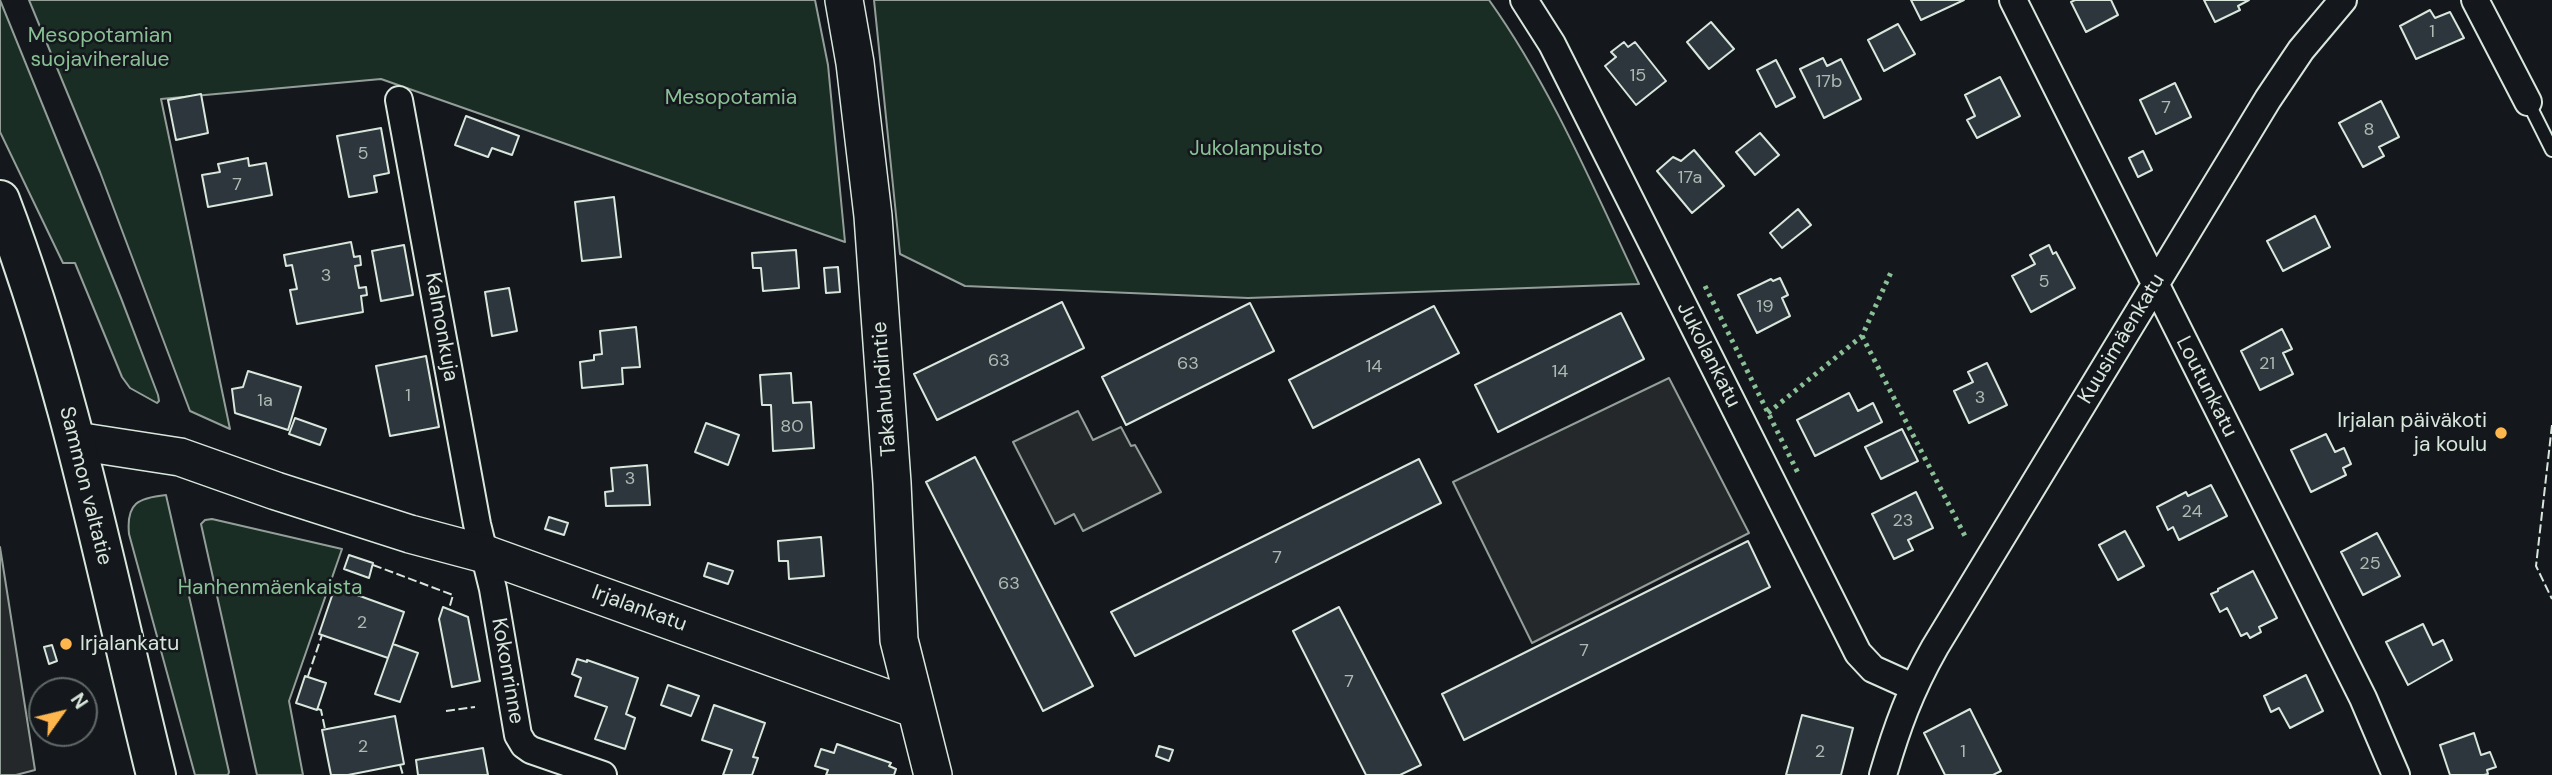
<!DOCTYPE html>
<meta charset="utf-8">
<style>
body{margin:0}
#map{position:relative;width:2552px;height:775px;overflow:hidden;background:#14181c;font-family:"DM Sans",sans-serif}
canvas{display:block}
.north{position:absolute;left:28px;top:677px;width:70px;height:70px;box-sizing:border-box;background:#14181c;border:2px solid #626a69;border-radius:50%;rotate:56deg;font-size:19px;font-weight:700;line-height:28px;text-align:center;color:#d8e6dc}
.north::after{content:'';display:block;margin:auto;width:24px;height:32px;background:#ffb74d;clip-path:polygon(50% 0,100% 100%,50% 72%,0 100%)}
</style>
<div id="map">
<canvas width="2552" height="775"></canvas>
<div class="north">N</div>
</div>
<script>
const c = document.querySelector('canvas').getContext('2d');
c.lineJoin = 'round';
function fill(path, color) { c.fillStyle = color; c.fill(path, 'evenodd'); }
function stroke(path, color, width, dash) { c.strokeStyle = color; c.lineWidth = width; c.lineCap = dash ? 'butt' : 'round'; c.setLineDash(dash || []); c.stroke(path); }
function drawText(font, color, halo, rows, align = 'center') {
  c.font = font + ' "DM Sans",sans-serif'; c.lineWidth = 5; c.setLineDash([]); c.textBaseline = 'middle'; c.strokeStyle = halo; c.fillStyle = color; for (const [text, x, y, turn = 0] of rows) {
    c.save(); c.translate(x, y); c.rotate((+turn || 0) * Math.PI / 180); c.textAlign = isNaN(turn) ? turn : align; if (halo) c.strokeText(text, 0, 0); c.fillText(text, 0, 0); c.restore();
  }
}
const green = new Path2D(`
 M0,0L121,298L158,395L159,401L157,403L130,388L122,377L75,263H63L0,132Z
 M29,0H815L828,65L845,242L381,79L161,99L230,429L190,411L100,172Z
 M874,0H1489C1551,87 1593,187 1639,284L1248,298L965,286L900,254Z
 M166,495L229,772L228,775H195L129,534C126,503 138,498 166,495Z
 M212,519L342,549L289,701L303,775H257L201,524L205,520Z`);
fill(green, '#1a2d24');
stroke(green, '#939e99', 2);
const parking = new Path2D(`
 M1669,378L1749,533L1532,643L1453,482Z
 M1078,411L1093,440L1121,427L1131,446L1135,445L1161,492L1083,531L1074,514L1055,524L1013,442Z
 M0,547L35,770L16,775H0Z`);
fill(parking, '#24282b');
stroke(parking, '#939e99', 2);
const building = new Path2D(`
 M1911,0H1964L1921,20Z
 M2075,0H2111L2118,15L2086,32L2071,2Z
 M2204,0H2249L2238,6L2240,10L2215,22Z
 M2430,10L2435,18L2450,12L2464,38L2416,59L2400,26Z
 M1711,22L1734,49L1709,69L1687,42Z
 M1898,24L1915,54L1884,71L1868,40Z
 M1624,42L1628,47L1635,42L1666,81L1636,105L1605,66L1616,57L1611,52Z
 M1823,58L1827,66L1841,59L1861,99L1824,118L1800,69Z
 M1776,60L1795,97L1776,107L1757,70Z
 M2000,77L2020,116L1977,138L1967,120L1975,116L1965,95Z
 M2175,83L2191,117L2156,134L2140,100Z
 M201,94L208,133L176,140L168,100Z
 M2381,101L2399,137L2379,147L2384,156L2363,167L2339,123Z
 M466,116L519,136L512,155L492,148L488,157L455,145Z
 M381,128L389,173L374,176L377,192L349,197L337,136Z
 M1760,133L1779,155L1755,175L1736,152Z
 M1694,150L1724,186L1692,213L1657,171L1673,157L1681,161Z
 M2143,151L2152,170L2138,177L2129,158Z
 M248,158L249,166L266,163L272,195L208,207L202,175L220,172L218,164Z
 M614,197L621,257L582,261L575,202Z
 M1798,209L1811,225L1782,248L1770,233Z
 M2315,216L2330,247L2283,271L2267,241Z
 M351,242L354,257L360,256L361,265L355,266L359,288L366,287L367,295L361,296L363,312L297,324L290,290L297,289L292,265L286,266L284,255Z
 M404,245L413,295L381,301L372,251Z
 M2049,245L2053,254L2056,252L2075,288L2031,312L2012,276L2035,264L2030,255Z
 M796,250L799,288L763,291L761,268H753L752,253Z
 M838,267L840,292L826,293L824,268Z
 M1780,278L1788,295L1782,298L1790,316L1757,333L1738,295L1771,279L1773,281Z
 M509,288L517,331L492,336L485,292Z
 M1062,302L1084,348L937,420L914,374Z
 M1250,303L1274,351L1126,425L1102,377Z
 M1434,306L1459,353L1313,428L1289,380Z
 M1621,313L1644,359L1498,432L1475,385Z
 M636,327L640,367L622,368L623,384L582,388L580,362L594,360V355L602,354L600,331Z
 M2282,329L2292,349L2283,353L2293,374L2260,390L2241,351Z
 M426,356L439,427L390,436L376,366Z
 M1987,363L2007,405L1969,423L1954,391L1973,382L1968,372Z
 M248,371L301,387L288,430L235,413L232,389L243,387Z
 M791,373L793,403L811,402L814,448L773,451L771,405H762L760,375Z
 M1849,393L1858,411L1873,403L1882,422L1815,456L1797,420Z
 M295,418L326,429L320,445L289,434Z
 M706,423L739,435L728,465L695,452Z
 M1902,429L1918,461L1881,479L1865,447Z
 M2326,434L2335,452L2344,448L2351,464L2343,468L2346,475L2311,492L2291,450Z
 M975,457L1093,686L1043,711L926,482Z
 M1419,459L1441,503L1135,656L1111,612Z
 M647,465L650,505L606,506L605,492L613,491L611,468Z
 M2211,485L2227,516L2179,540L2173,527L2168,530L2157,507L2186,492L2188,496Z
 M1916,492L1933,528L1908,540L1913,550L1894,559L1872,514Z
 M549,517L568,523L564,535L545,529Z
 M2125,531L2144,566L2118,580L2099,545Z
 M2377,533L2400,576L2363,595L2341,552Z
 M821,537L824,576L789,579L788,561H779L778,541Z
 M1748,541L1770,587L1464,740L1442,694Z
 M349,555L373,563L369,578L344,569Z
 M708,563L733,571L728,584L704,576Z
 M2253,571L2277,618L2259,627L2261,632L2250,638L2247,633L2241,636L2227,608L2220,612L2211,594L2218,591V589Z
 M335,587L404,612L388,658L319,634Z
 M443,607L468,617L480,681L452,687L439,619Z
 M1339,607L1421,765L1400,775H1366L1293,631Z
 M2423,624L2433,645L2443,640L2452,660L2408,685L2386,642Z
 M393,644L418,653L400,702L375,694Z
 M52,645L57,661L49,664L44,647Z
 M577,659L587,662V660L638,678L626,714L635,718L625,749L595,739L607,707L575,696L581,678L572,674Z
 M2306,675L2323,711L2290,728L2279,708L2271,712L2264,696Z
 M305,676L326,683L317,710L296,703Z
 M668,685L699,696L691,716L661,705Z
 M714,705L765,723L753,757L758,758L752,775H723L732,750L702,740Z
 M1970,709L2001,771L1993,775H1945L1924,733Z
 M1802,715L1853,728L1841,775H1786Z
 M395,716L404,764L348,775H331L322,730Z
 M2474,733L2481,755L2490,752L2496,767L2487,770L2488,774L2484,775H2450L2440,745Z
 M837,744L891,763L889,766L896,769L894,775H826L828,770L815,766L821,749L834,753Z
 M1159,746L1173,750L1169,761L1156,756Z
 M483,748L488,775H418L416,760Z`);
fill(building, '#2c363c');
stroke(building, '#d8e6dc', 2);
const lane = new Path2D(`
 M2528,102L2552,150`);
const street = new Path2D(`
 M1524,0L1552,44L1858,653L1873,669L1913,687
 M2013,0L2363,698L2396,775
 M2475,0L2528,102
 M399,100L477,524L493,589L518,735L524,745L531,750L603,775
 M1883,775C1897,727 1910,691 1935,647L2268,99L2301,50L2343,0`);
const secondary = new Path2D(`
 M844,0L855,63L873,216L892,483L899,640L933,775
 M76,441L180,457L276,491L410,534L485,554L916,709`);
const primary = new Path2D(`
 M0,200C71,386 108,583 156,775`);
stroke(lane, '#d8e6dc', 16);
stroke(street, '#d8e6dc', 30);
stroke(secondary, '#d8e6dc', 40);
stroke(primary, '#d8e6dc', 42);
stroke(lane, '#14181c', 12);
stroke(street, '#14181c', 26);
stroke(secondary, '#14181c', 37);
stroke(primary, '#14181c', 38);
stroke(new Path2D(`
 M1705,286L1798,473
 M1862,336L1966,538
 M1768,413L1862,336L1892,270`), '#8ac095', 5, [3.5, 5]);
stroke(new Path2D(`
 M2552,425L2536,566L2552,599
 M373,565L453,595L449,609
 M308,676L322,635
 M318,709L321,710L325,729
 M446,711L475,707
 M400,765L403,775`), '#d8e6dc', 2, [9, 3.5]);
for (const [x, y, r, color] of [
 [2501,433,7,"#ffb74d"],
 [66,644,7,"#ffb74d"]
]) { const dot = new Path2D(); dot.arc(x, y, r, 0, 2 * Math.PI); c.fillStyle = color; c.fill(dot); stroke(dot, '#14181c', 2.5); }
drawText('18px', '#adbab4', null, [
 ["1",2432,32],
 ["15",1638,76],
 ["17b",1829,82],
 ["7",2166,108],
 ["8",2369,130],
 ["5",363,154],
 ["17a",1690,178],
 ["7",237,185],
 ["3",326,276],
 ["5",2044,282],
 ["19",1765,307],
 ["63",999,361],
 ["63",1188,364],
 ["21",2267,364],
 ["14",1374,367],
 ["14",1560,372],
 ["1",408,396],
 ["3",1980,398],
 ["1a",265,401],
 ["80",792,427],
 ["3",630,479],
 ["24",2192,512],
 ["23",1903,521],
 ["7",1277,558],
 ["25",2370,564],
 ["63",1009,584],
 ["2",362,623],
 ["7",1584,651],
 ["7",1349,682],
 ["2",363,747],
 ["2",1820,752],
 ["1",1963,752]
]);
drawText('21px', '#8ac095', '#14181c', [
 ["Mesopotamian",100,36],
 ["suojaviheralue",100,60],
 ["Mesopotamia",731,98],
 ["Jukolanpuisto",1256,149],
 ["Hanhenmäenkaista",270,588]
]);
drawText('21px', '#d8e6dc', '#14181c', [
 ["Kalmonkuja",441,327,80],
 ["Kuusimäenkatu",2122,339,-59],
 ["Jukolankatu",1708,355,63],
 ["Loutunkatu",2206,387,63],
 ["Takahuhdintie",885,389,-94],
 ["Sammon valtatie",85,486,76],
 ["Irjalankatu",639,609,20],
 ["Kokonrinne",507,671,80]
]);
drawText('21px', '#d8e6dc', '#14181c', [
 ["Irjalan päiväkoti",2487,421],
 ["ja koulu",2487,445],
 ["Irjalankatu",80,644,"left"]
], 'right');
</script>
